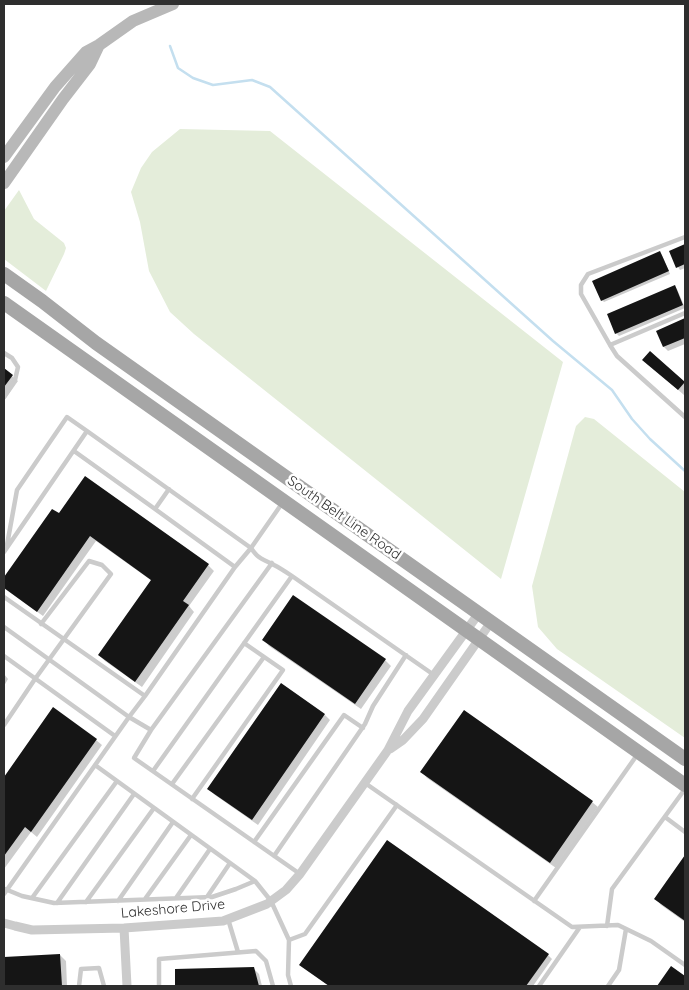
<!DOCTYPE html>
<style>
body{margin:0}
#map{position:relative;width:689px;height:990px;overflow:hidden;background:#fff;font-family:Quicksand,sans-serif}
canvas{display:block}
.frame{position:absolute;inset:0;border:5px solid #2e2e2e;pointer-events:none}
</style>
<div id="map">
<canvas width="689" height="990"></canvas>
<div class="frame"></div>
</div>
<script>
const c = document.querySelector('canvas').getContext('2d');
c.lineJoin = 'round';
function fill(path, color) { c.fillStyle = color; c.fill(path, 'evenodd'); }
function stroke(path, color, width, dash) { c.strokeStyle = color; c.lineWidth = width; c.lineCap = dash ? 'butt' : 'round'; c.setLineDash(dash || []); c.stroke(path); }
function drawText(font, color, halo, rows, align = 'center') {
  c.font = font + ' Quicksand,sans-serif'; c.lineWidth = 5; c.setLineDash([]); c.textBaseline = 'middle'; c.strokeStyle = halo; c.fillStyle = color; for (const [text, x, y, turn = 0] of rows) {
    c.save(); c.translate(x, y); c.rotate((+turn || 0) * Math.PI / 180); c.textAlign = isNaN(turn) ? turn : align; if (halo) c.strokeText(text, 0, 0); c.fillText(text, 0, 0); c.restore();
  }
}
fill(new Path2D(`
 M180,129L270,131L563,362L501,579L194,334L170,312L149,271L140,222L131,192L141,168L152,152Z
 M19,190L34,219L64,243L66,248L64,254L46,291L4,259V211Z
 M585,417L594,419L685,492V738L557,649L538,627L532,586L576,426Z`), '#e4edda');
fill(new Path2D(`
 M685,246V268L680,270L678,267L671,252Z
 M660,253L662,255L670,274L604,302L602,300Z
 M674,286L677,289L685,308L619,336L616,333Z
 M685,319V344L668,351L664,347L657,331Z
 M650,353L685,383V397L684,395L648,364Z
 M4,370L18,381L4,401Z
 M53,510L59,515L208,565L214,571L189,606L194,612L142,687L105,661L99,655L152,581L96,541L43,616L4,588V579Z
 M293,597L385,660L391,666L361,709L269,646L264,640Z
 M4,674L8,679L4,686Z
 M53,709L96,740L102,745L37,837L31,832L4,869V779Z
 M325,715L330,720L258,825L215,795L209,789Z
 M422,772L592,802L598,807L556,868L427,778Z
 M685,857V922L661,905L656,899Z
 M60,955L66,961L67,986H4V959Z
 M548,955L552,959L533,986H329L301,965Z
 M253,968L259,974L262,986H176V970Z`), '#0003');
stroke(new Path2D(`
 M170,46L178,68L193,78L213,85L252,80L270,87L553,341L612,390L632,419L650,439L685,471`), '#c4dfef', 2.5);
fill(new Path2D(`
 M685,244V264L676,268L669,251Z
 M660,251L669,271L601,301L592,281Z
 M675,285L683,305L615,334L607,314Z
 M685,318V338L663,347L656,331Z
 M650,351L685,382L678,390L642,360Z
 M4,368L13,375L4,387Z
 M85,476L209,564L183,601L189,605L135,682L98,655L151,580L90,536L37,612L4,588V577L52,509L59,513Z
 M293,595L386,659L355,704L262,640Z
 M281,683L325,714L252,820L207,789Z
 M53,707L97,739L31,832L25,827L4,856V777Z
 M464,710L593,801L550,863L420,772Z
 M387,840L549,954L526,986H329L299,965Z
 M685,855V921L654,899Z
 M60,954L62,986H4V957Z
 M671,966L685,976V986H657Z
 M254,967L259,986H175V969Z`), '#151515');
stroke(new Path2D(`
 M685,237L588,274L581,285V294L610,345L617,356L685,417
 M610,345L685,313
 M4,353L12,358L18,367L15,380L4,397
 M74,451L155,509
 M169,489L155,509L235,567
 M7,545L17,490L67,417L87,431
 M4,552L87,431L251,548C260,561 262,558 274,565C280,568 286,572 292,576L434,675
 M4,597L145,696
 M4,627L129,717L151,730L134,758L300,874
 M4,656L115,736
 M4,725L35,679L111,574L102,565L89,561L41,624
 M151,730L272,563
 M95,765L255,881
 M153,771L292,576
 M365,783L572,927L618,925L651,941L685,965
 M172,784L264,657
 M192,799L283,670L244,643
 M665,817L685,832
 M254,842L344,715L363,728
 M274,856L365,724L373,706L406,655
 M5,889L22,896L54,903L212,897L236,889L255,881L271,901L289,940L288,975L291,986
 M4,894L129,717L145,696L235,567L251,548L283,502
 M207,897L230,863
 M32,898L117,781
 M176,898L210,849
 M145,899L191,835
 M118,901L173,822
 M534,901L637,755
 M86,902L154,808
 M57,903L134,794
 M228,919L238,952
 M607,926L612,889L685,789
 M289,940L305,934L397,805
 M79,986L81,969L99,968L104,986
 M159,986V959L256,951L266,961L273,986
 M539,986L580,927
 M608,986L619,970L626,929`), '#cbcbcb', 4.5);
stroke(new Path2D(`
 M390,749L403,740L423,719L491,622
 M4,923L15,926L32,930L124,928L223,921L267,904L286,890L300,874L388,750L408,711L479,613
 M124,928L127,986`), '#cbcbcb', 9);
stroke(new Path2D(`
 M4,157L55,87L86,52L99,45L133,21L173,4
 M4,183L63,99L90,64L99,45`), '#b8b8b8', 12);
stroke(new Path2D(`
 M4,274L42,301L96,343L685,759
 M4,303L685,785`), '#a6a6a6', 14);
drawText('14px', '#2e2e2e', '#fff', [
 ["South Belt Line Road",344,518,35],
 ["Lakeshore Drive",173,909,-5]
]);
</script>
